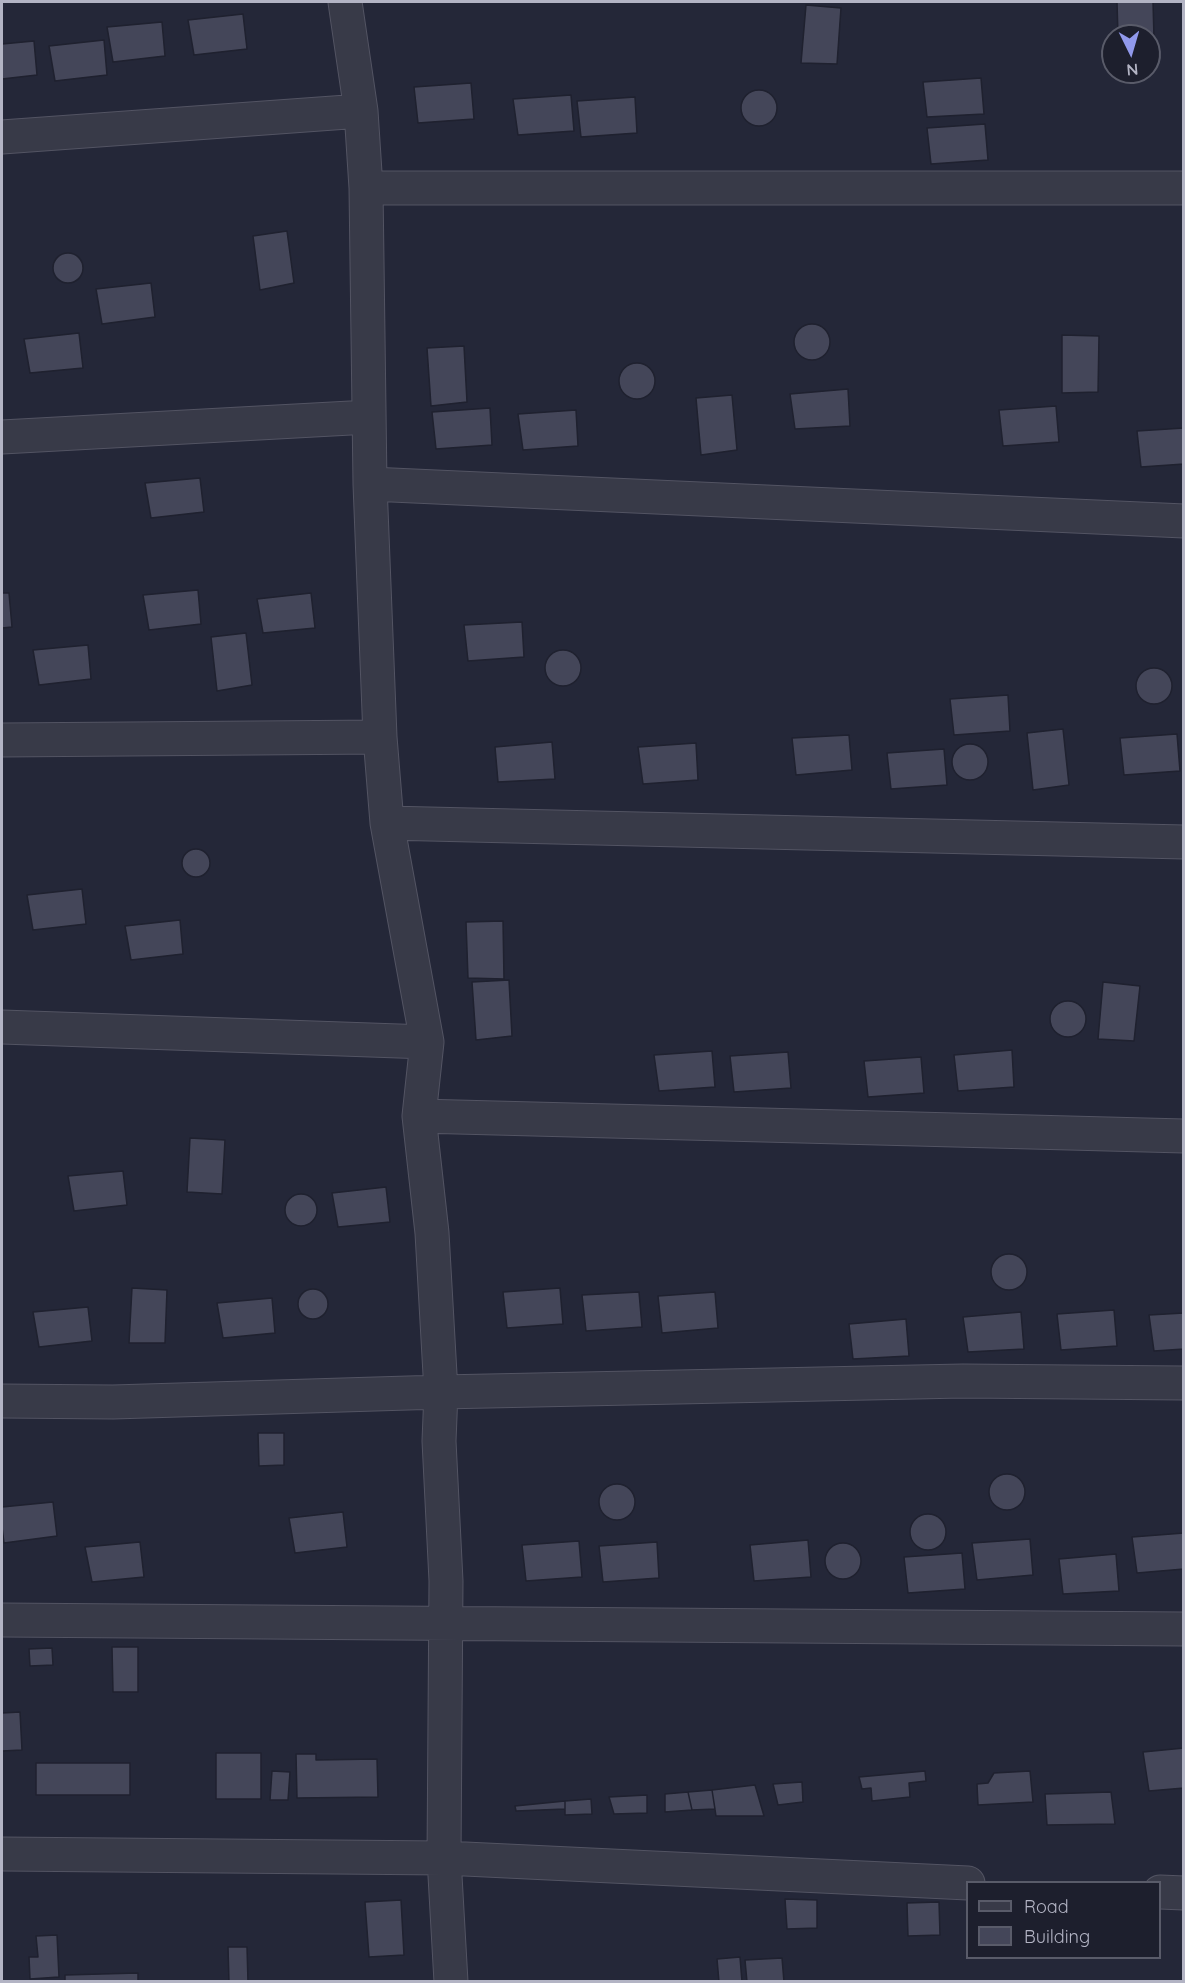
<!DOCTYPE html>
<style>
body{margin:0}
#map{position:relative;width:1185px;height:1983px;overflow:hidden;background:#242738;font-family:Quicksand,sans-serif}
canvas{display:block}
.frame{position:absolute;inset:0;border:3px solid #b3b4c4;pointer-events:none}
.legend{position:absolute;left:966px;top:1881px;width:195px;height:78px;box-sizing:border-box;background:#1d1f2d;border:2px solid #595b69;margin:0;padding:8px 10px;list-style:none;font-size:18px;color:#b3b4c4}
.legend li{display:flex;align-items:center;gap:12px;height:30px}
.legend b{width:30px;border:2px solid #595b69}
.north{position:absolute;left:1101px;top:24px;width:60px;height:60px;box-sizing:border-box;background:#1d1f2d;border:2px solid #595b69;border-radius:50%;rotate:175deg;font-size:16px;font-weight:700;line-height:24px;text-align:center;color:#b3b4c4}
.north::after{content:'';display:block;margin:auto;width:21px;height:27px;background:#9199ec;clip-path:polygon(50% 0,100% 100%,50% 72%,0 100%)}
</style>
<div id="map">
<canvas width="1185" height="1983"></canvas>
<div class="frame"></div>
<ul class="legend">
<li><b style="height:8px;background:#383a48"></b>Road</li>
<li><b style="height:16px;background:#444659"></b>Building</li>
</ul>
<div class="north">N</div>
</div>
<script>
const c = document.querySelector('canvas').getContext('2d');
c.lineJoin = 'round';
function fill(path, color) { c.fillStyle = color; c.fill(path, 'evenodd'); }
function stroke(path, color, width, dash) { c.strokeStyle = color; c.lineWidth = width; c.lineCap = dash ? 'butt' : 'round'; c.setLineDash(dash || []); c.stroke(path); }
const building = new Path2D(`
 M1117,2H1153L1154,38H1149V36H1118Z
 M806,5L841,8L837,64L801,63Z
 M243,14L247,49L194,55L188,20Z
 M162,22L165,56L113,62L107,27Z
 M104,40L107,75L55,81L49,46Z
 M34,41L37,75L2,79V44Z
 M981,78L984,114L927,117L923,82Z
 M471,83L474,119L418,123L414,87Z
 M741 108a18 18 0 1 1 36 0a18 18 0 1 1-36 0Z
 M571,95L574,131L518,135L513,99Z
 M635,97L637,133L581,137L577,101Z
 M985,124L988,160L931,164L927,128Z
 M287,231L294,283L260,290L253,236Z
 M53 268a15 15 0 1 1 30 0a15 15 0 1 1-30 0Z
 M151,283L155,317L102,324L96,289Z
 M794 342a18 18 0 1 1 36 0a18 18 0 1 1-36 0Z
 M79,333L83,368L30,373L24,339Z
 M1062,335L1099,336L1098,392L1062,393Z
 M464,346L467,402L431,406L427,348Z
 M619 381a18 18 0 1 1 36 0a18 18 0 1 1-36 0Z
 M848,389L850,426L795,429L790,394Z
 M732,395L737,450L701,455L696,398Z
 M1056,406L1059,442L1003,446L999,410Z
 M490,408L492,445L436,449L432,412Z
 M576,410L578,446L523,450L518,414Z
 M1184,428V464L1141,467L1137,431Z
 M200,478L204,512L151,518L145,483Z
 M198,590L201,624L149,630L143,595Z
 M2,593H9L12,627L2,628Z
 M311,593L315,628L263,633L257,599Z
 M522,622L524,657L468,661L464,625Z
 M246,633L252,685L217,691L211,637Z
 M88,645L91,679L39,685L33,650Z
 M545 668a18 18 0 1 1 36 0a18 18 0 1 1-36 0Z
 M1136 686a18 18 0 1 1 36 0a18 18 0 1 1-36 0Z
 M1008,695L1010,731L954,735L950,699Z
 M1063,729L1069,785L1033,790L1027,733Z
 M1177,734L1180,771L1124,775L1120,738Z
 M849,735L852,770L796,775L792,738Z
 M552,742L555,779L498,782L495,747Z
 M696,743L698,780L643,784L638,747Z
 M952 762a18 18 0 1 1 36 0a18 18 0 1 1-36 0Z
 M944,749L947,785L891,789L887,753Z
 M182 863a14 14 0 1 1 28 0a14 14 0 1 1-28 0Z
 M82,889L86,924L33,930L27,895Z
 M180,920L183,954L131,960L125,926Z
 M503,921L504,979L468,978L466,922Z
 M509,980L512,1036L476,1040L472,982Z
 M1103,982L1140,986L1134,1041L1098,1039Z
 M1050 1019a18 18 0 1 1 36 0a18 18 0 1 1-36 0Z
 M1012,1050L1014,1087L958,1091L954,1055Z
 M712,1051L715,1087L659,1091L654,1055Z
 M788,1052L791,1088L734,1092L730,1056Z
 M921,1057L924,1093L868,1097L864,1061Z
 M190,1138L225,1140L222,1194L187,1192Z
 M123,1171L127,1205L74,1211L68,1176Z
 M386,1187L390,1222L338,1227L332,1193Z
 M285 1210a16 16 0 1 1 32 0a16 16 0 1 1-32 0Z
 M991 1272a18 18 0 1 1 36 0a18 18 0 1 1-36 0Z
 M132,1288L167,1290L165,1343H129Z
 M560,1288L563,1324L507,1328L503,1292Z
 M298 1304a15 15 0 1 1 30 0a15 15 0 1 1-30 0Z
 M639,1292L642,1327L586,1331L582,1295Z
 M715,1292L718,1328L662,1333L658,1296Z
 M272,1298L275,1333L223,1338L217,1303Z
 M88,1307L92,1341L39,1347L33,1312Z
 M1114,1310L1117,1346L1061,1350L1057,1314Z
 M1021,1312L1024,1349L968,1352L963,1317Z
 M1184,1313V1349L1154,1351L1149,1315Z
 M906,1319L909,1356L853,1359L849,1324Z
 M258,1433H284V1465L259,1466Z
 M989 1492a18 18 0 1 1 36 0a18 18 0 1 1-36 0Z
 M599 1502a18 18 0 1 1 36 0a18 18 0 1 1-36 0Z
 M53,1502L57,1536L4,1543L2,1527V1507Z
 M343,1512L347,1547L295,1553L289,1518Z
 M910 1532a18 18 0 1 1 36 0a18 18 0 1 1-36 0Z
 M1184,1533V1569L1137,1573L1132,1537Z
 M1030,1539L1033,1575L977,1580L972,1543Z
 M808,1540L811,1577L754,1581L750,1545Z
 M579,1541L582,1577L526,1581L522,1545Z
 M140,1542L144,1577L92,1582L85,1547Z
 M657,1542L659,1578L603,1582L599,1546Z
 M825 1561a18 18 0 1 1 36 0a18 18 0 1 1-36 0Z
 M962,1553L965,1589L908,1593L904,1557Z
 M1116,1554L1119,1591L1063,1594L1059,1559Z
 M112,1647H138V1692H113Z
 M52,1648L53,1665L30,1666L29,1649Z
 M20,1712L22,1750L2,1751V1713Z
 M1184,1748V1788L1149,1791L1143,1752Z
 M216,1753H261V1799H216Z
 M296,1754H316V1760L377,1759L378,1797L297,1798Z
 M36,1763H130V1795H36Z
 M272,1771L290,1772L288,1800H270Z
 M925,1771L926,1781L909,1783L910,1797L872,1801L871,1788L862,1789L859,1777Z
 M1030,1771L1033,1802L978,1805L977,1784L988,1783L994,1773Z
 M802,1782L803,1802L778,1805L773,1784Z
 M755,1785L764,1816H716L712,1790Z
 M712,1790L715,1809L692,1810L688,1792Z
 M688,1792L692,1810L665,1812V1794Z
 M1111,1792L1115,1824L1047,1825L1045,1794Z
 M647,1795V1813L614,1814L609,1797Z
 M591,1799L592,1814L565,1815V1801Z
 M565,1801V1809L516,1811L515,1806Z
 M785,1899L817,1900V1928L787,1929Z
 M401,1900L404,1955L369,1957L365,1902Z
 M939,1902L940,1935L908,1936L907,1903Z
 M57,1935L59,1977L30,1979L29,1957H38L36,1936Z
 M228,1947H247L248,1982H229Z
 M740,1957L742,1982H719L717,1959Z
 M782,1958L784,1982H747L745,1960Z
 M138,1973V1982H65V1975Z`);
fill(building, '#444659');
stroke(building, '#1f212f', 1.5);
const minor = new Path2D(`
 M345,2L361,111L366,188L370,484L380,737L387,823L427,1042L419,1116L432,1233L441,1392L439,1441L446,1581L444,1858L451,1982
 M2,137L361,111
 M366,188H1184
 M2,437L369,417
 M370,484L1184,521
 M2,740L380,737
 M387,823L1184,842
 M2,1027L427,1042
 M419,1116L1184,1136
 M2,1401L113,1402L441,1392L963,1381L1184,1383
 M2,1620L1184,1629
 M2,1854L444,1858L968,1883
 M1160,1892L1184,1893`);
stroke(minor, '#535463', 35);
stroke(minor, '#383a48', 33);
</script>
